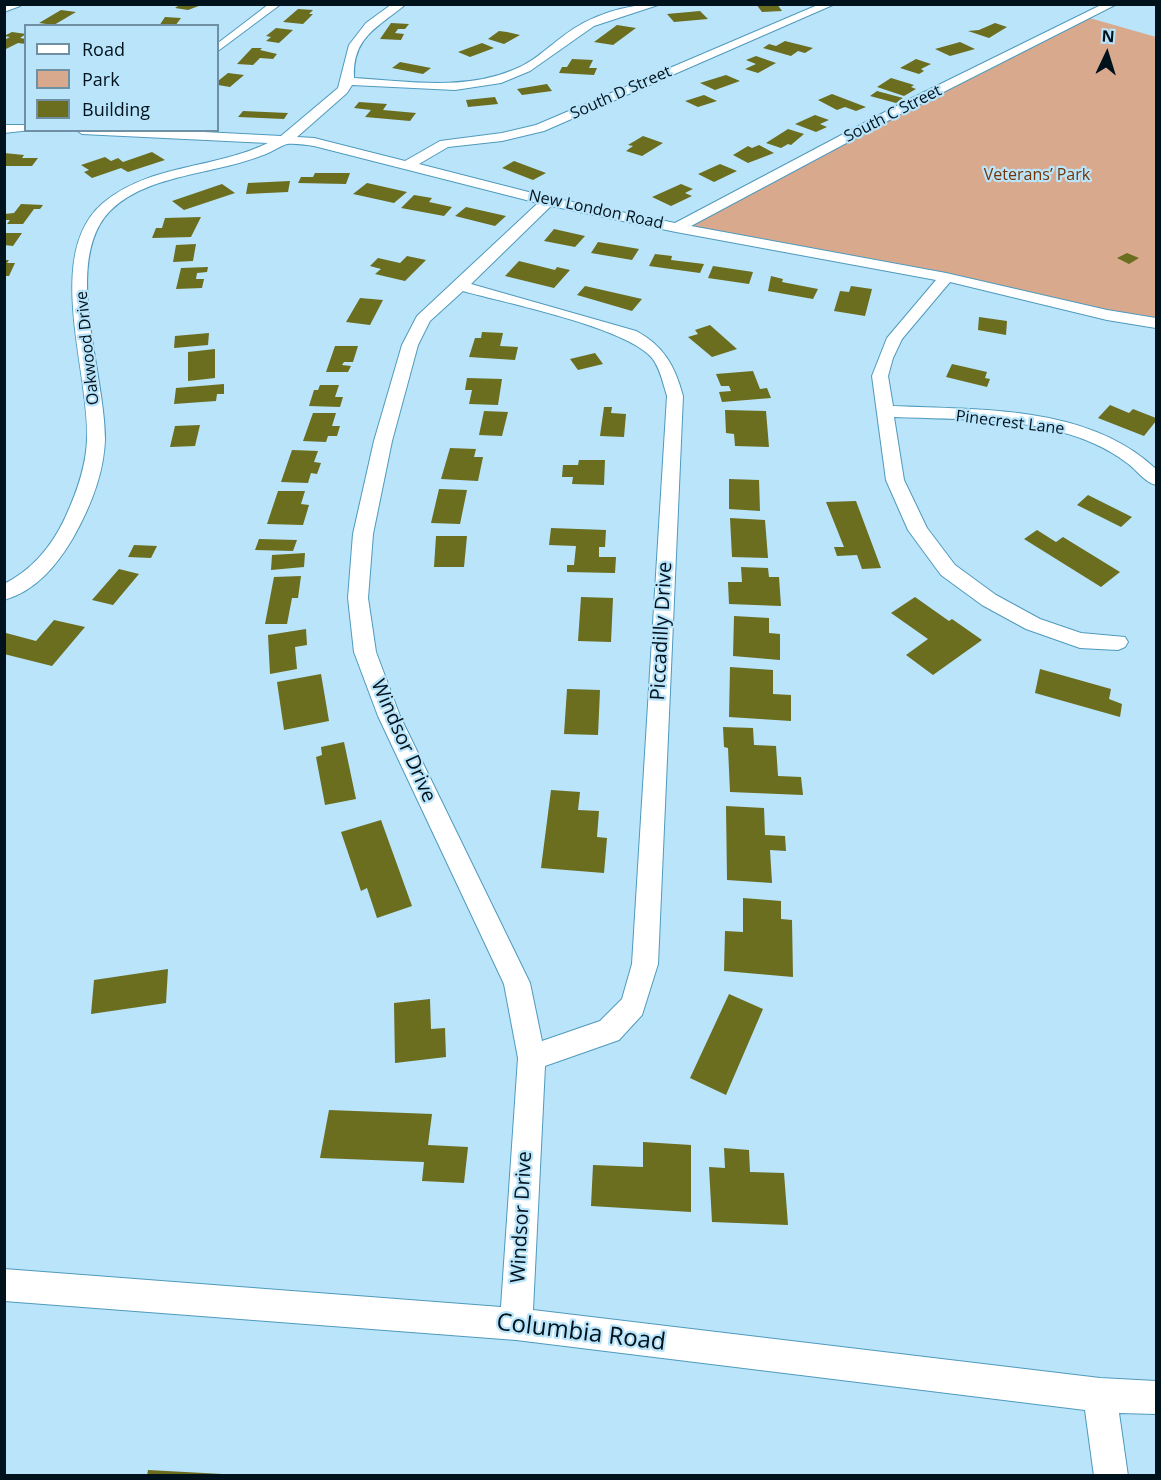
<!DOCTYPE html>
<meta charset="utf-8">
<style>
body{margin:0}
#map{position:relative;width:1161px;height:1480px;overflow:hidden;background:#b9e4fa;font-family:"Open Sans",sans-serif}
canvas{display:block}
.frame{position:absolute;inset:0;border:6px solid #00131d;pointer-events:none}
.legend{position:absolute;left:24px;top:24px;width:195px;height:108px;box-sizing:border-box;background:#b9e4fa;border:2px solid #6f90a2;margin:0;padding:8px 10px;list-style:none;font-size:18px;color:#00131d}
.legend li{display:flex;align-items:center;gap:12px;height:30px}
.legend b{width:30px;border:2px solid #6f90a2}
.north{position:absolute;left:1077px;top:24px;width:60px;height:60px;-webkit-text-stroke:4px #b9e4fa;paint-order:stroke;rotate:4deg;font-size:16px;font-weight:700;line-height:24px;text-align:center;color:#00131d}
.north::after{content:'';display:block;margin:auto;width:21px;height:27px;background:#00131d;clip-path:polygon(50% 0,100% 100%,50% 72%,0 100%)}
</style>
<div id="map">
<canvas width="1161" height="1480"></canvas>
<div class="frame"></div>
<ul class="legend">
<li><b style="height:8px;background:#fff"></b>Road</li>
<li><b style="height:16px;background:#d9a98d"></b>Park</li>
<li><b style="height:16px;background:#6b6d1f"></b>Building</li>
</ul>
<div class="north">N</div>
</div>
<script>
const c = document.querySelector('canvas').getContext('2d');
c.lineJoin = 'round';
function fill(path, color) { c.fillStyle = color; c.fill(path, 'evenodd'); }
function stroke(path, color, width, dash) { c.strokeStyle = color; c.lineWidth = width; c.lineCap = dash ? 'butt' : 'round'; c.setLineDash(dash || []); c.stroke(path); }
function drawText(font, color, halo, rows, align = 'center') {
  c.font = font + ' "Open Sans",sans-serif'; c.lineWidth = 4.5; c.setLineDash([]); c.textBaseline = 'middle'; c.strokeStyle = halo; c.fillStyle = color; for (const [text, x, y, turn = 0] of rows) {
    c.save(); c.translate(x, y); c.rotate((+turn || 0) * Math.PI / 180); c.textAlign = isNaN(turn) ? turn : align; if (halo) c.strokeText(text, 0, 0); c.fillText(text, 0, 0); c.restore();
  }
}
fill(new Path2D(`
 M1086,17L1156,37V323L996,288L676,228Z`), '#d9a98d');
fill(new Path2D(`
 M181,4H204L188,10L175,8Z
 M756,4H777L782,11L762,12Z
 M298,9L313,10L309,14H313L303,24L283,22Z
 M61,10L76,12L54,25L39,23Z
 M700,11L708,19L674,22L667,14Z
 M165,17L181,18L175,26H159Z
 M391,23L409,24L405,29H398L395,33L404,34L401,40L380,39Z
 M995,23L1007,27L989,38L968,31L979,30Z
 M617,25L636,28L613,45L594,42Z
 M276,28L293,30L279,43L266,41L271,37L266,36Z
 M499,31L507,32L520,35L504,44L488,39Z
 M12,32L26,34L20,38L26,39V44L18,43L4,50V40L10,37L4,36Z
 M785,41L813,48L805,53L798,51L791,56L763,48L769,44L776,46Z
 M960,42L975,49L950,56L935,49Z
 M482,43L494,48L470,57L458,52Z
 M252,48H262L260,50L277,54L273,59L260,58L253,65L237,64Z
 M756,56L776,63L758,73L745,69L756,64L746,60Z
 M572,59L593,60L589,68H597L594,75L559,73L562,67H567Z
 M916,59L931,64L921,69L924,71L919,74L900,68Z
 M400,62L431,68L423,74L392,68Z
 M228,73L244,75L230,87L218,85V81Z
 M726,75L740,81L715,90L700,83Z
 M891,78L914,85L911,87L916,89L904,96L877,87Z
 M547,84L552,91L522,95L517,89Z
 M877,91L903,98L896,103L870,96Z
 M832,94L866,107L856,111L845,107L837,110L818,100Z
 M704,95L717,101L698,107L685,101Z
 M495,97L498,104L468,107L466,100Z
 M359,102L387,104L383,110L416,113L410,121L365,117L371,110L354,108Z
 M243,111L288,113L284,119L238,117Z
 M815,115L829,120L820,124L827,127L816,132L795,124Z
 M788,129L804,134L791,145L788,144L781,148L766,143Z
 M643,136L663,143L642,156L626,151L633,146L628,145Z
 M759,145L774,153L748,163L733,155L748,146L752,148Z
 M152,152L165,160L128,172L121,168L92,178L84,172L89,170L81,165L105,157L111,161L118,158L123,162Z
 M4,153L24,155L22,158H38L32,166H4Z
 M514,161L546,173L533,180L502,168Z
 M720,164L737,171L714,182L698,174Z
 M315,173H350L346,184L298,183L301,177H313Z
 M290,181L288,192L246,194L248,183Z
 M367,183L407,192L394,203L353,194Z
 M222,184L235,193L184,210L172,201Z
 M681,184L693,189L685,193L692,196L671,206L652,197Z
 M414,195L432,198L429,202L452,207L444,216L401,208Z
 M21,204L43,205L40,209H34L23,224H7L10,220H4V214L14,213Z
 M466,207L506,216L495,226L455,216Z
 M201,217L191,237L152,238L156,228H162L165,218Z
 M554,229L585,236L575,247L544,241Z
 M4,233H22L13,246L4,245Z
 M598,242L639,249L632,260L591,253Z
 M196,244L193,261L173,262L176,245Z
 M1127,253L1139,258L1129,264L1117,258Z
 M655,254L672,256L671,260L704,264L700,273L649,266Z
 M407,256L426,260L405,281L375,274L381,269L370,266L378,258L400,263Z
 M4,260H9L7,263H15L9,276H4Z
 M519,261L555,270L557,267L570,270L554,288L505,276Z
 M713,266L753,272L749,284L708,278Z
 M208,267L207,272L197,273L196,279H204L202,288L176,289L181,268Z
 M771,276L783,279L782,282L818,289L813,299L768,291Z
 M585,286L642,299L632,311L577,295Z
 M851,286L872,289L865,316L834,311L840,291L849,292Z
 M360,298L383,300L370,325L346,322Z
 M979,317L1007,321L1006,335L978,330Z
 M710,325L737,349L712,357L688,337L698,334L695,330Z
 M482,332L503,333L500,346L518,347L515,360L469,357L475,338H481Z
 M209,333L208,345L174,348L175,336Z
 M335,346H358L353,362H344L342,365L351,366L348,372H326Z
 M215,349V378L188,381V352Z
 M595,353L603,364L578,370L570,359Z
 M952,364L987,372L985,378L990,379L987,387L946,377Z
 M753,371L760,389L767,388L771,398L722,402L719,392L731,391L729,386H721L716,374Z
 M467,378L502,379L498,405L469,404L472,390H465Z
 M224,384V394H217L216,401L174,404L176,388Z
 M320,385H339L335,397H343L340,407L309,406L314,390H318Z
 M1110,405L1129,413L1133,409L1156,418V421L1144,436L1098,418Z
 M604,407H612L611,413L626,414L624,437L600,436Z
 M725,410L766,411L769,447L735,446L734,434L726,433Z
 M484,411L508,412L502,436L479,435Z
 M313,413H336L332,426H340L337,436H328L326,442L303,441Z
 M200,425L195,446L170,447L175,426Z
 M450,448L476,449L474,457H483L478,481L441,479Z
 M292,450L318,451L314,462L321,463L317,474L311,473L308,483L281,482Z
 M579,460H605L604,485L572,484L573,477H562L563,465H578Z
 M729,479L759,480L760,511L729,509Z
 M439,489L467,490L460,524L431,523Z
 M278,491H305L301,504L309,505L303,525L267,524Z
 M1088,495L1132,517L1121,527L1077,505Z
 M856,501L881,568L862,569L857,555L837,556L834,547H844L826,502Z
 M730,518L765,520L768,558L732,557Z
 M551,528L606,530L605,547H599V557H616L615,573L567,572V565H574L576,546L549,545Z
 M1037,530L1056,542L1063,537L1120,572L1101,587L1024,539Z
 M436,536H467L464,567H434Z
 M259,539L297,540L293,551L255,550Z
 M134,545L157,546L151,558L128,557Z
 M305,553L304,567L271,570L272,555Z
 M741,567L768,568L769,577H779L781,606L729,604L728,582H742Z
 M119,569L139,574L113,605L92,600Z
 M301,576L298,598H292L287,624H265L274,577Z
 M581,597L613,598L611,642L578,641Z
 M915,597L949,621L952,619L982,640L933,675L906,655L928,639L891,613Z
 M734,616L769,618V633L780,634V660L733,656Z
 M54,620L85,627L52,666L4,654L6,633L36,641Z
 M306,629L307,645L295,647L297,669L270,674L268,635Z
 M730,667L773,670V694L791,695V721L729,717Z
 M1040,669L1111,689L1109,699L1122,704L1120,717L1035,693Z
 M321,674L329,721L284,730L277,682Z
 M567,689L600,690L598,735L564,734Z
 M723,727L753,728L754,745L776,746L778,776L801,777L803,795L730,792L728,748L724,747Z
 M344,742L356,799L325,805L316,757L322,755L321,747Z
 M551,790L580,792L578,810L599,811L597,837L607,838L604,873L541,868Z
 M726,806L764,808L765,835L785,836L786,851L770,850L772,883L727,880Z
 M381,820L412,906L377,918L367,888L361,891L341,832Z
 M743,898L781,901V919L792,920L793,977L724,971L725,931L743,932Z
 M168,969L166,1003L91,1014L94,980Z
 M729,994L763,1009L726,1095L690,1078Z
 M430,999L431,1029L445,1028L446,1057L395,1063L394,1003Z
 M329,1110L432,1114L428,1145L468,1147L464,1183L422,1181L424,1162L320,1158Z
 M643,1142L691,1145V1212L591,1206L593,1165L643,1167Z
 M724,1148L749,1150L750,1172L784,1173L788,1225L712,1222L709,1167L725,1168Z
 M148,1470L222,1474L221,1476H147Z`), '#6b6d1f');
const minor = new Path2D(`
 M21,4L20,6L4,12V5Z
 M269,4H281L218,51V43Z
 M392,4H406C379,27 352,36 354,78C406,81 463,91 513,70C532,63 546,49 562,37C590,15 626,4 661,4L594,26L530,71L501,83L455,90L352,85L347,93L297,137L314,138L405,161L440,141L502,133L536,125L820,4H835L544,131L502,141L448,147L419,164L548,197L675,223L902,103L1103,4H1117L910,109L691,226L946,273L1107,310L1156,318V328L1107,320L950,282L902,339L893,358L888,376L893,406C981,410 1088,405 1156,469V485C1144,482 1137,470 1127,463C1118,456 1106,449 1095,444C1033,416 961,420 894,417L904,480L927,528L955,565L996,595L1040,619L1081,633L1125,637L1128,642L1125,647L1118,650L1080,648L1026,629L982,605L941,575L908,530L886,480L872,376L887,338L936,280L676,232L551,206L471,284L636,331C664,346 675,366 683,396L658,964L642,1015L619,1040L545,1066L533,1310L1100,1378L1156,1381V1414L1119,1413L1128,1476H1094L1085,1410L516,1340L4,1301V1269L501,1307L518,1058L504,984L378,716L354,652L348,598L353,534L374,441L402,345L417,316L538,203L314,146C306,145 295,143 287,144C280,146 273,151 266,154C248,161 229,166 210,170C176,178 136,185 110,211C61,261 106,376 105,439C104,474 90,508 73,538C57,565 36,591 4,600V584C32,570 52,546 65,518C76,494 86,467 87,440C90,372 43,254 103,203C149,164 215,169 268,143L82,134L76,130H165L281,136L338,88L349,45L366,23ZM463,291C505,303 626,327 652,358C660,368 663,383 667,396L632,964L622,999L600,1021L542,1041L530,983L400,716L376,652L368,598L373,534L392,441L418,345L430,321Z
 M4,125H26V130H31L4,133Z`);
stroke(minor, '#4f9abd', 2);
fill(minor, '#fff');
drawText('16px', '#00131d', '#b9e4fa', [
 ["South D Street",621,93,-24],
 ["South C Street",893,114,-27],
 ["New London Road",596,210,12],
 ["Oakwood Drive",88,348,-96],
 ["Pinecrest Lane",1010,423,7]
]);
drawText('16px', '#723404', '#b9e4fa', [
 ["Veterans’ Park",1037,175]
]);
drawText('20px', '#00131d', '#b9e4fa', [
 ["Piccadilly Drive",662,631,-87],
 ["Windsor Drive",403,741,66],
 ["Windsor Drive",522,1217,-87]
]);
drawText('24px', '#00131d', '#b9e4fa', [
 ["Columbia Road",581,1333,7]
]);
</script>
